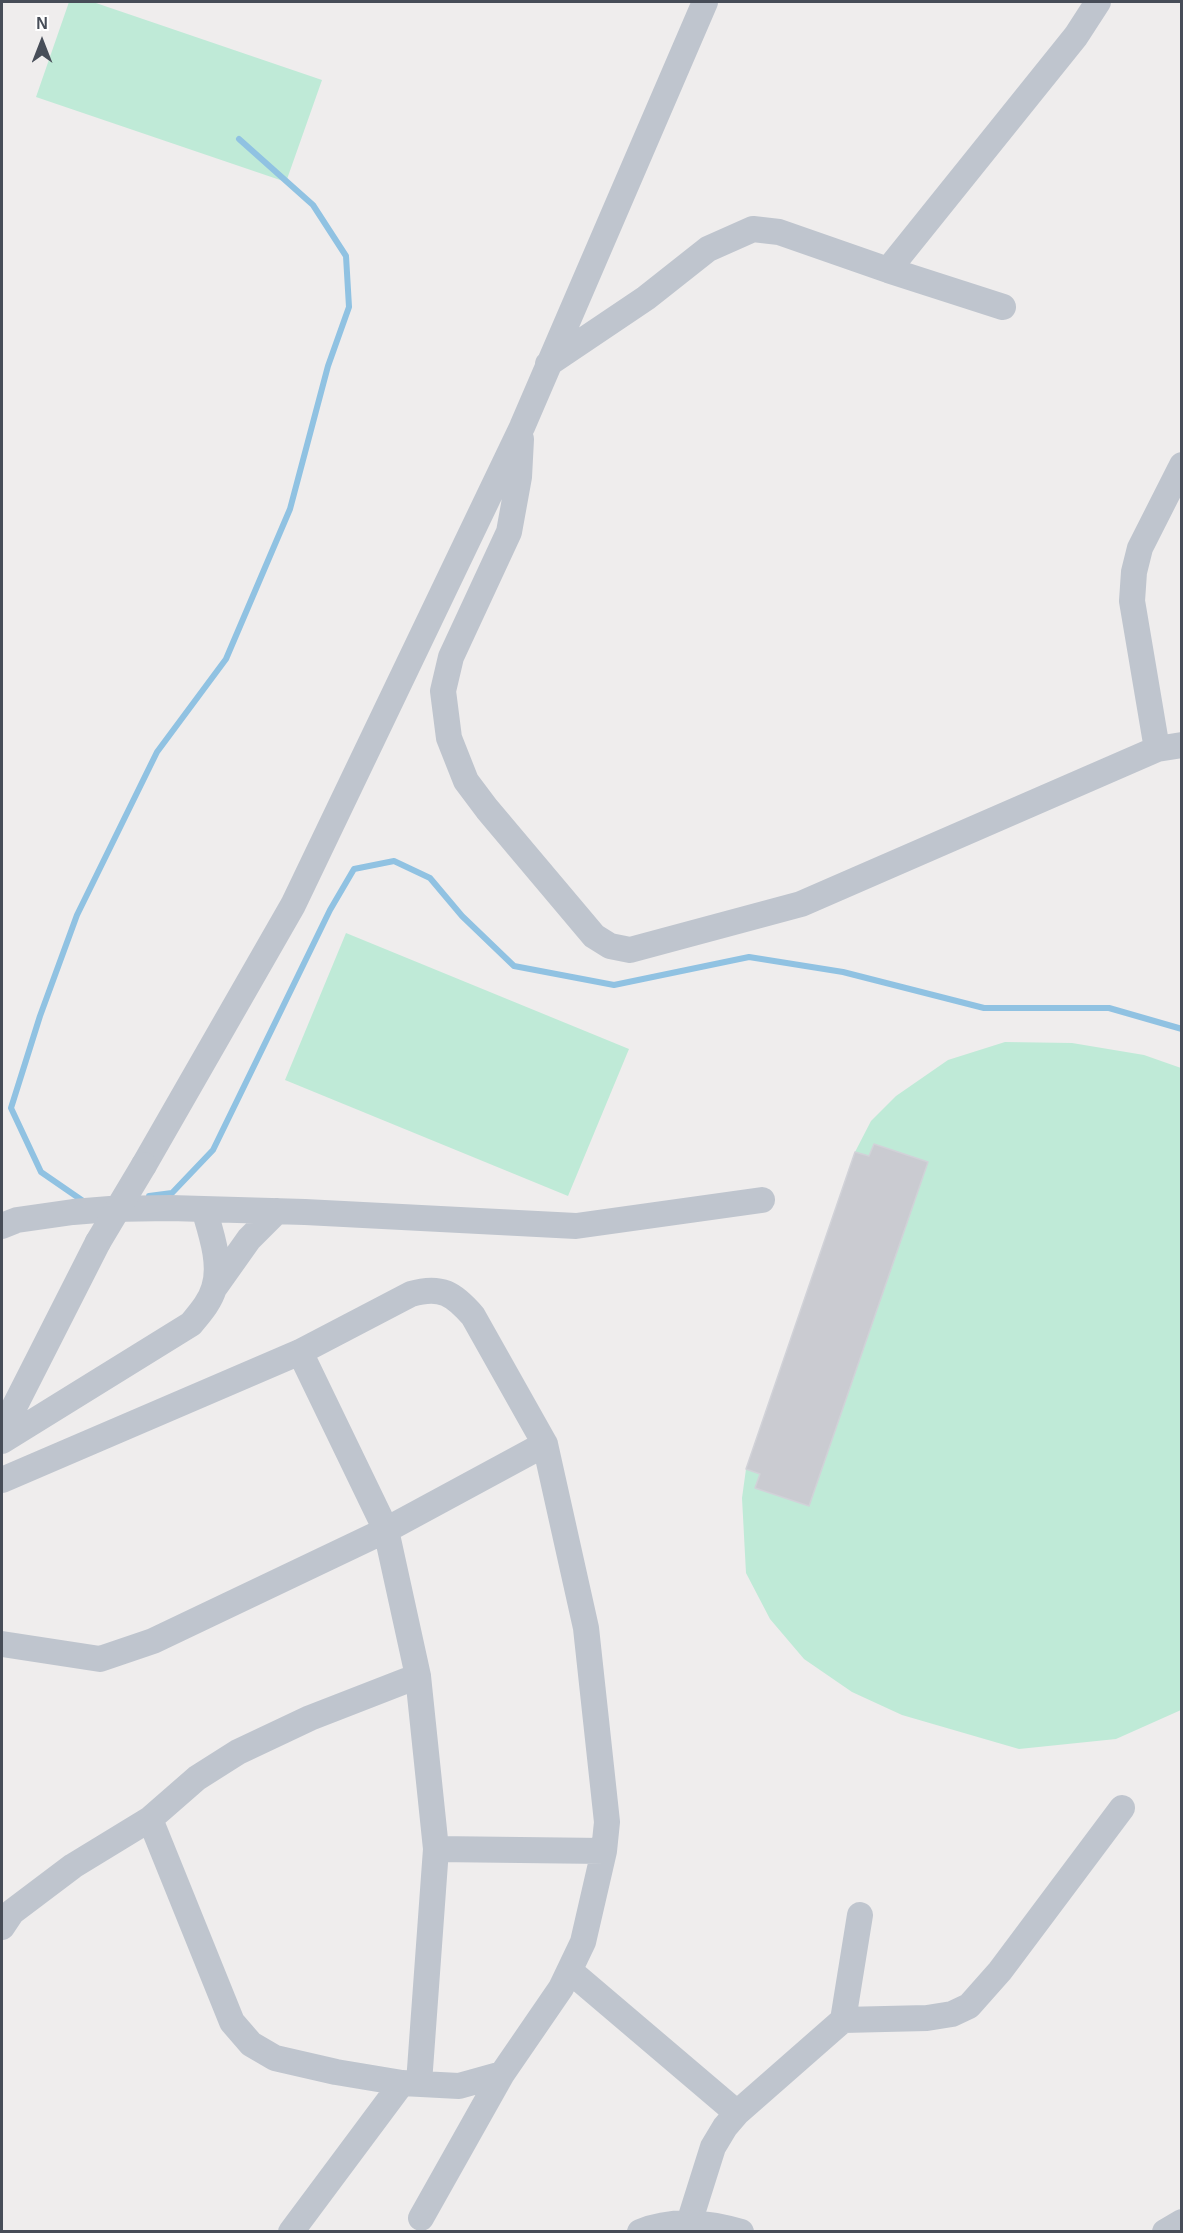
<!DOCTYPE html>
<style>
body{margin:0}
#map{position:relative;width:1183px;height:2233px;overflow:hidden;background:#efeded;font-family:Arial,sans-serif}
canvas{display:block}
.frame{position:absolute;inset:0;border:3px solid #474d58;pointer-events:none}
.north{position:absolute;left:12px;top:12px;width:60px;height:60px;-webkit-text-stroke:4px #fff;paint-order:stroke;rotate:0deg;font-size:16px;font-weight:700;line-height:24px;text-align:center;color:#474d58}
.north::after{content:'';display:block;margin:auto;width:21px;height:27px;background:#474d58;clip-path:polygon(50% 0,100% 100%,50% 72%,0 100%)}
</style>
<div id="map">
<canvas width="1183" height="2233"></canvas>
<div class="frame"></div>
<div class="north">N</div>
</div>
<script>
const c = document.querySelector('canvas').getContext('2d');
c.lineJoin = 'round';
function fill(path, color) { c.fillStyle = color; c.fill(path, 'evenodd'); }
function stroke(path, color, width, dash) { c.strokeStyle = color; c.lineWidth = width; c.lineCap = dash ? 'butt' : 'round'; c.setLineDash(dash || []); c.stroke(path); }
fill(new Path2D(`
 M69,2H93L322,80L286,182L36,97Z
 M346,933L629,1049L568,1196L285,1080Z
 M1005,1042L1072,1043L1144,1055L1181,1068V1710L1116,1739L1019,1749L902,1715L852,1692L804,1659L770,1619L746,1573L742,1498L746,1469L855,1152L871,1121L896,1096L948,1060Z`), '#bfead7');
stroke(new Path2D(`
 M149,1196L172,1193L213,1150L330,910L354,869L394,861L430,878L462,916L514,966L614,985L749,957L843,972L984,1008H1109L1182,1029
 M86,1203L41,1172L11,1108L40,1016L77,915L157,752L226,659L290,509L328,366L349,307L346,256L313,205L239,139`), '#90c2e2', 6);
const building = new Path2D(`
 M874,1144L928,1162L809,1506L755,1488L760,1474L746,1469L855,1152L869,1156Z`);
fill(building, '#cacbd1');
stroke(building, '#d1d2d8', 1.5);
stroke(new Path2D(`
 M888,270L1076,36L1098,2
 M548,364L646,298L708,249L753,229L779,232L888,270L1003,307
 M521,439L519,477L509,532L451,657L443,691L449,738L466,781L487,809L594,936L610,946L630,950L801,904L1157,749L1182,745
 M1157,749L1132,601L1134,572L1140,548L1182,465
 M144,1165L293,905L522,427L705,2
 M2,1226L17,1220L73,1212L110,1209L170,1208L305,1212L576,1226L762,1200
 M215,1287L249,1239L277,1211
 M300,1352L386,1530L418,1676L436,1849L604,1851
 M2,1431L98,1242
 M2,1441L191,1324C200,1313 210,1302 214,1288C222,1264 211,1233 204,1209
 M2,1480L300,1352L411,1294C441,1285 454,1294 473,1316L545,1444L586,1628L607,1822L604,1851L583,1942L561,1988L502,2074L459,2086L402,2083L336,2072L275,2058L251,2044L232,2022L150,1819
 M2,1644L100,1659L153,1641L386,1530L545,1444
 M2,1927L12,1912L73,1866L150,1819L197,1778L238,1752L310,1718L418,1676
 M570,1971L737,2113
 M843,2020L927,2018L952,2014L969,2006L1000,1971L1122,1808
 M419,2083L436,1849
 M421,2218L502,2074
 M689,2223L713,2147L725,2127L737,2113L843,2020L860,1915
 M291,2232L402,2083
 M640,2232C672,2219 709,2222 741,2232
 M1165,2232L1182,2222`), '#bfc5ce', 26);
stroke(new Path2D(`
 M98,1242L144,1165`), '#bfc5ce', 26);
</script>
